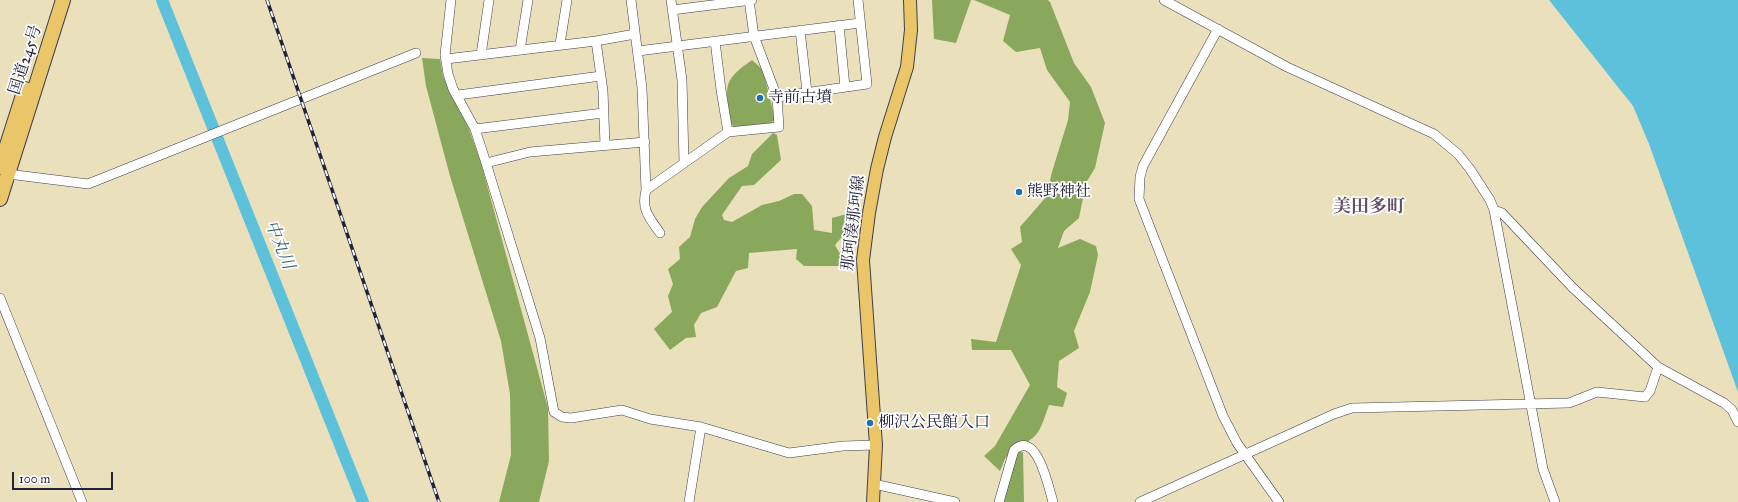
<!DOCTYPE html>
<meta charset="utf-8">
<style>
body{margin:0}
#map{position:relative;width:1738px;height:502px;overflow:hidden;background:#eae0bc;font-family:"IM FELL Great Primer",serif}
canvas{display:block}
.scale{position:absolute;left:12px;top:472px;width:101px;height:18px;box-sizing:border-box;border:2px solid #22223b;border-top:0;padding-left:5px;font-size:12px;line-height:14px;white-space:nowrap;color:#22223b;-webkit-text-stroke:3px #fff;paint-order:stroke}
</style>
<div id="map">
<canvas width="1738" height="502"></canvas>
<div class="scale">100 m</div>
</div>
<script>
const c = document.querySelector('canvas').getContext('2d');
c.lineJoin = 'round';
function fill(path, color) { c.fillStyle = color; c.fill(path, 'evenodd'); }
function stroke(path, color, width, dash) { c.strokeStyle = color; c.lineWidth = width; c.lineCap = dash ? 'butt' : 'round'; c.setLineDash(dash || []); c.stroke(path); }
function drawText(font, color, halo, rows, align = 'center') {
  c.font = font + ' "IM FELL Great Primer","Noto Serif JP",serif'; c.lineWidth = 3.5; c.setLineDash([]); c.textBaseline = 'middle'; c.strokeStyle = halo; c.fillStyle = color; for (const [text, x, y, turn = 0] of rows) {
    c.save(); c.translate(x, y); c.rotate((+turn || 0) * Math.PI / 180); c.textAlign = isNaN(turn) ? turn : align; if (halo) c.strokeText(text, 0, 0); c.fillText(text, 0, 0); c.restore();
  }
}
fill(new Path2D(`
 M932,0H971L956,43L934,39Z
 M974,0H1048L1050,2L1074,63L1091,87L1105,123L1095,168L1086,183L1079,218L1064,231L1058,248L1080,239L1096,246L1098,255L1090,292L1074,331L1079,348L1059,361L1057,387L1067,393L1063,407L1049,405C1041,426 1040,442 1014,445L1005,459L1000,471L984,456L995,446L1030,385L1011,350H972L971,339L996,342L1021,265L1011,249L1022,242L1020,227L1046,197L1052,172L1068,120L1070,102L1047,70L1040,48L1016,52L1003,41L1010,15Z
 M422,58L440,59L443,76L469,129L481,163L548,408L549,461L539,502H499L511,455L510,394L501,341L450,176L426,86Z
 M752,60L763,70L775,119L771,123L734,127L731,123C726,88 720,82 752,60Z
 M773,133L777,135L781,160L754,185L742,186L722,215L724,220L732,222L762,205L779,201L794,194H802L812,206L814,230L832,233V218L861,210L859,229L846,232L835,245L847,266H804L796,259L797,249L749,253L748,268L736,271L717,307L701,313L694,325L696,337L686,338L670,350L654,329L672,312L668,296L673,284L668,269L680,259L679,247L690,237L695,219L702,207L729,178L748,166L752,154Z
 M1019,452H1023L1024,502H1004L1013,461Z`), '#8aa85b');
fill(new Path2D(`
 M1549,0H1738V392L1649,144L1633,106Z`), '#5dc1db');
stroke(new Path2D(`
 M162,0L363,502`), '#5dc1db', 12);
const minor = new Path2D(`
 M451,0L445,55L448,74L453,89L475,129L486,163L540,338L554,412L562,417L571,418L622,410L650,419L701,427L789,453L843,446L876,445
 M631,0L642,88L646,190C641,210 649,217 660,233
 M671,0L682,80L684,163
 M1164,0L1287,67L1434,134L1458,154L1470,169L1490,200L1494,210L1543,469L1555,502
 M672,10L752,0
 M839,25L845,87
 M1218,29L1143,166L1140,177L1139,199L1223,416L1237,443L1279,502
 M800,30L807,92
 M596,41L603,91L605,145
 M715,41L721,90L728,132
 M560,44L567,0
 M520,50L528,0
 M638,51L860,23
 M481,55L489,0
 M446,59L596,41L635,34
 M458,95L601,76
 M777,97L867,84L858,0
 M475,129L603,113
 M486,163L530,152L645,142
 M8,174L88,184L416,53
 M646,190L728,132L779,127L777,97L754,36L749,0
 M1494,210L1502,213L1572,287L1658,367L1724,403L1732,410L1738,422
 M0,298L82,502
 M874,484L955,502
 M689,502L701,427
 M999,502L1014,450C1037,429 1049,489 1053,502
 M1140,502L1334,414L1352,408L1569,403L1597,392L1645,397L1650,391L1658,367`);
const major = new Path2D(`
 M873,502L876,445L863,260L869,213L877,169L885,137L907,67L911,30L910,0`);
const highway = new Path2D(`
 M0,167L25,89
 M0,199L63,0`);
stroke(minor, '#403e4e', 10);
stroke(major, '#403e4e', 14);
stroke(highway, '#403e4e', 16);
stroke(minor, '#fff', 9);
stroke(major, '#eac669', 12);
stroke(highway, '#eac669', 14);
const rail = new Path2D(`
 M267,0L439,502`);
stroke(rail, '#22223b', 3.5);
stroke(rail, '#fff', 2, [6]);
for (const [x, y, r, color] of [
 [760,98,4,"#1f6fb2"],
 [1019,192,4,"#1f6fb2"],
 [870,423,4,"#1f6fb2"]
]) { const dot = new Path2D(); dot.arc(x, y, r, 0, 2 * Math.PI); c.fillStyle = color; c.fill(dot); stroke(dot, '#fff', 1.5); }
drawText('16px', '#22223b', '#fff', [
 ["国道245号",26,60,-72],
 ["那珂湊那珂線",854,223,-83]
]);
drawText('16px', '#22223b', '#fff', [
 ["寺前古墳",768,98],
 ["熊野神社",1027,192],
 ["柳沢公民館入口",878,423]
], 'left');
drawText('italic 17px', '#3a627b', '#fff', [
 ["中丸川",279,245,68]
]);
drawText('bold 18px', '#624e66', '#fff', [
 ["美田多町",1369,208]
]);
</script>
